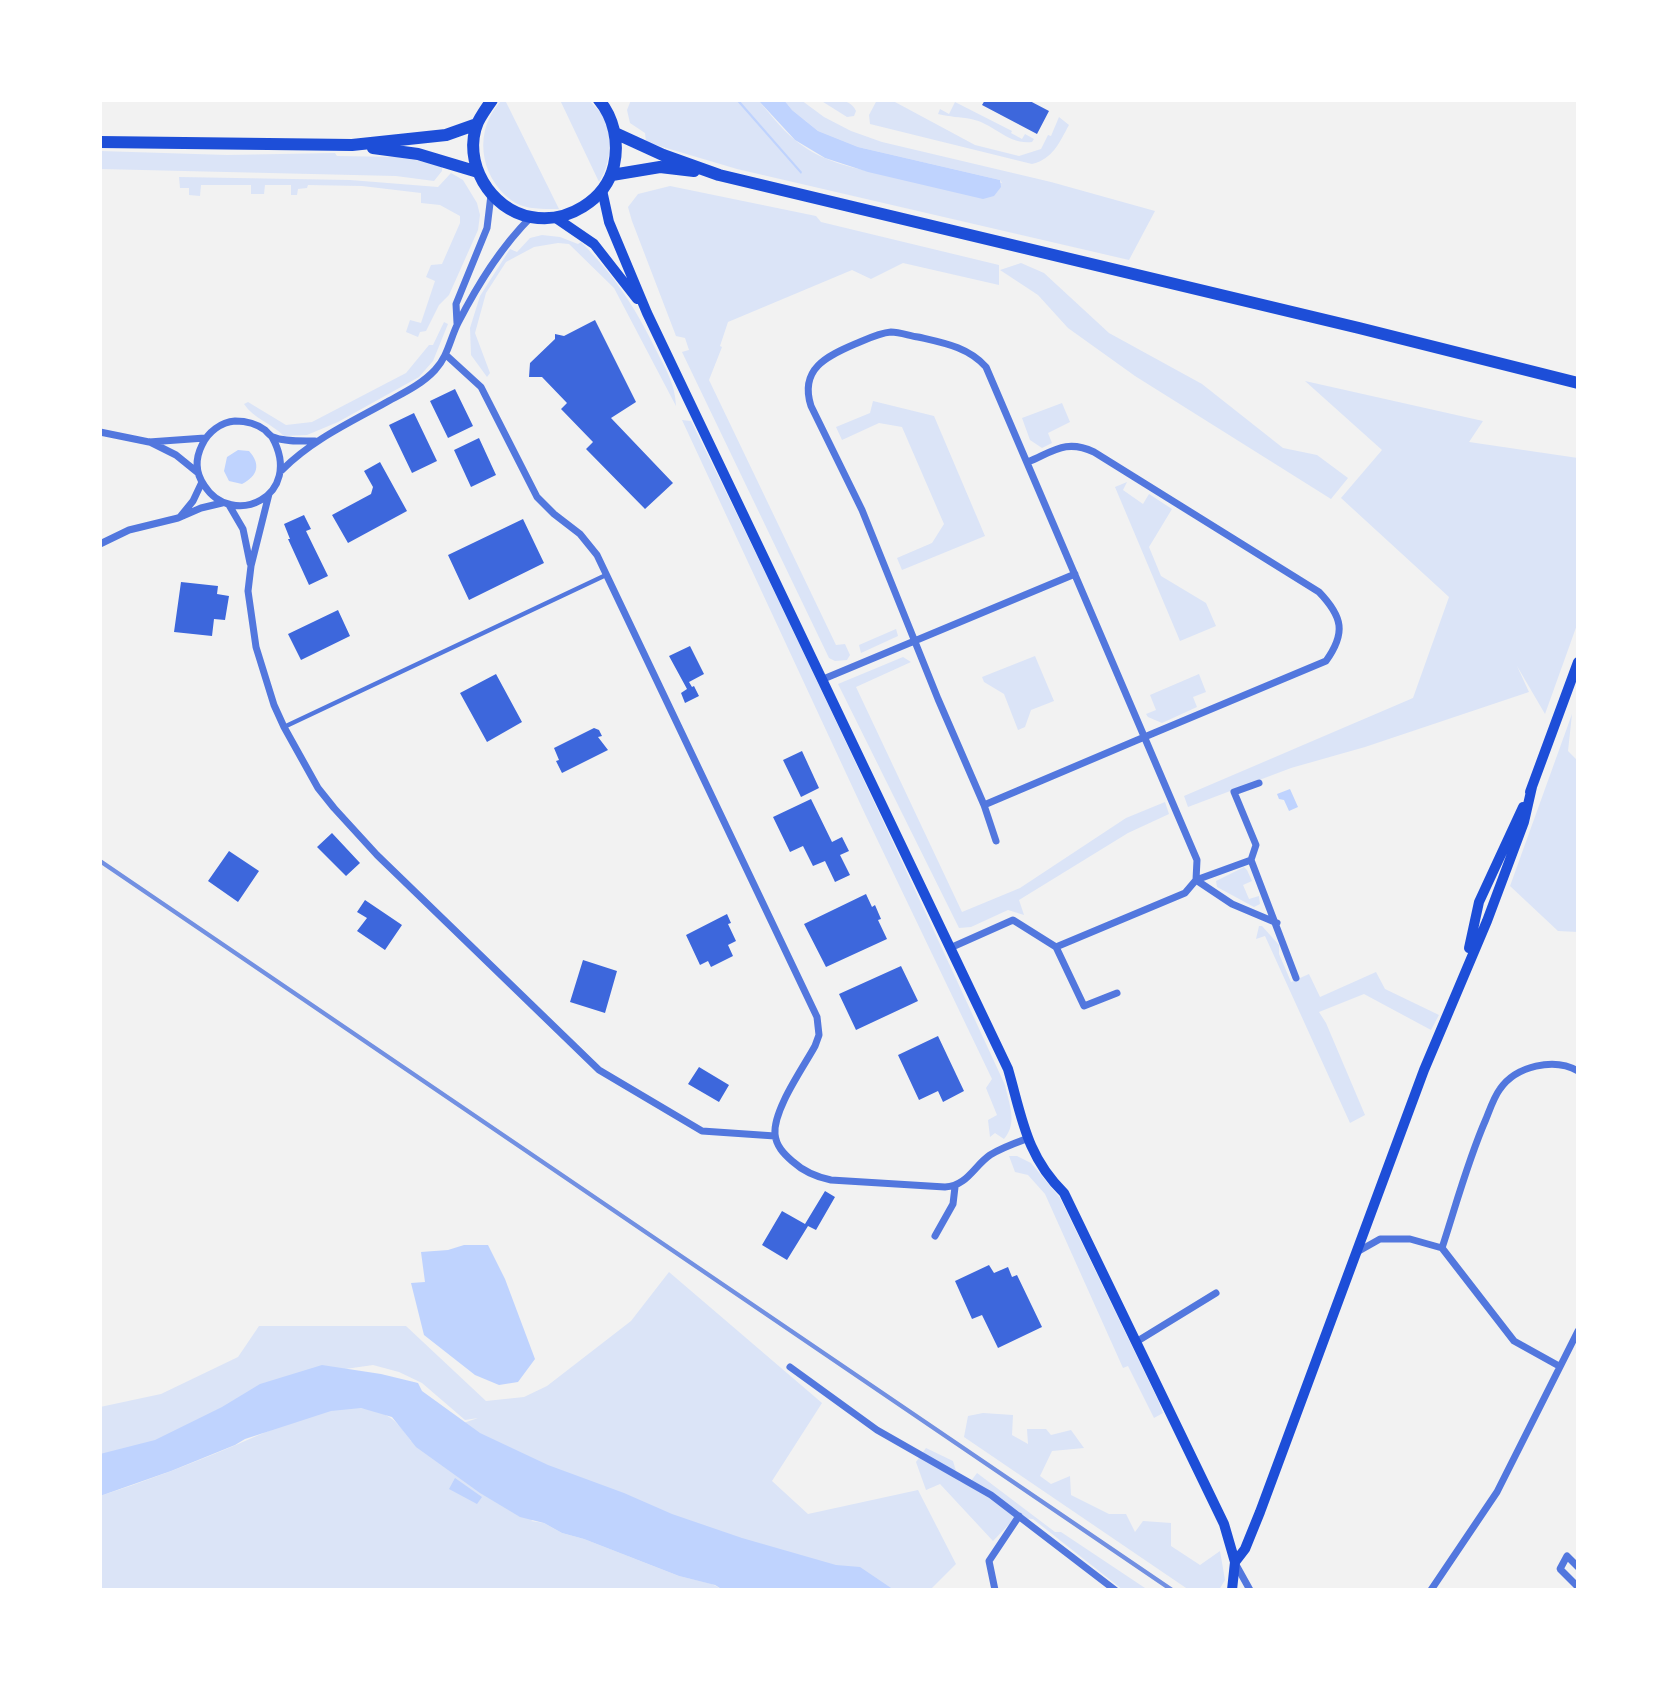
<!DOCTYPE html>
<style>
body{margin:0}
#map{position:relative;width:1678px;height:1690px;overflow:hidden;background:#f2f2f2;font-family:Lato,sans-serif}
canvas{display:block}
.frame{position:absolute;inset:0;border:102px solid #fff;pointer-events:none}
</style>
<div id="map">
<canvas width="1678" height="1690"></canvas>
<div class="frame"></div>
</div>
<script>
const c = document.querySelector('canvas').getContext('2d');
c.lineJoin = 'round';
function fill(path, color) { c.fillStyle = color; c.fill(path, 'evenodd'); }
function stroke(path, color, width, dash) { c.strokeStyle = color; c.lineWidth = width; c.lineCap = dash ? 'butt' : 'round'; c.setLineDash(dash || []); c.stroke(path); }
fill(new Path2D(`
 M502,100H505L559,209C544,209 524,210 511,200C479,176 473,129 502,100Z
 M560,100H589C593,105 600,111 604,117C613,136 611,164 599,182Z
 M631,100H758C772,116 785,134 803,146C853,181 941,178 1002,183L1000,180L858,147L818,131L792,110L784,100H801L824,117L851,131L882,142L1051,182L1155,211L1129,260L737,169L646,142L645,133L630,123L627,110Z
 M820,100C833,100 850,97 856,111L854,116L847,117Z
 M877,100H895V102L975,145L1019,156L1041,149L1048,135L1051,136L1059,117L1069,125C1059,143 1053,159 1032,164L870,124L869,115Z
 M955,102L1012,131L1011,133L1022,139L1025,134L1034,139L1032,142C1008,145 993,123 971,119C960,117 950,117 938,114L940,109L949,114Z
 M100,151L227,155L335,153L337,156L398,157L442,165V171L434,181L396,176L100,169Z
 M451,173L463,180L477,203L480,215L478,230L449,295L439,305L426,331L420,332L418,337L406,332L410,320L421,323L435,281L426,277L431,265L442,264L460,223V216L440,205L421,203V193L362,186L308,185L307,188L298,189L297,195H291V185H265L264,194H251V185H201L200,196L189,195V188H180L179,177L350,180L438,187Z
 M670,186L816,216L821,222L999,265V285L903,263L871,279L852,270L728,322L720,346L722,347L709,380L836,645L845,644L850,655L847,660L835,661L829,658L682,352L689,350L685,338L676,336L632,221L628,207L638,194Z
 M542,235L560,237L578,244L581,242C615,276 635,307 656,350C666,370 675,383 676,406L614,288L569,244L558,243L534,247L506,262L486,293L475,333L490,373L487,377L471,355L470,328L480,296L510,249L517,252L530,238Z
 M1021,263L1044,273L1109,333L1202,384L1283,448L1317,455L1348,478L1331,499L1135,376L1068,328L1038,295L1000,270Z
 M444,322L448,324L433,361L419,377L338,422L307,435L284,436C271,423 254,419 244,404L248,402L286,425L312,422L406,373L429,345H433Z
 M1305,381L1483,421L1469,442L1578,458V622L1545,714L1517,666L1529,692L1365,747L1291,768L1188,807L1184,796L1413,698L1449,597L1341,498L1382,450Z
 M873,401L934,416L985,536L902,570L897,558L932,543L944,524L902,427L879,423L842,440L836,427L870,413Z
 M1062,403L1070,422L1048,433L1052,443L1042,448L1030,440L1022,418Z
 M682,420L691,421C800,641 903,863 1005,1085C1009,1104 1018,1123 1004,1139L995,1133L990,1137L988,1120L997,1115L986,1088L992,1079L865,814Z
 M1127,482L1123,490L1143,504L1149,494L1172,509L1149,547L1161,576L1206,603L1216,626L1180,641L1115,487Z
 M896,629L898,636L861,653L859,645Z
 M1035,656L1054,701L1031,710L1025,727L1018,730L1004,694L984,682L982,677Z
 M903,657L911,662L856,687L962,912L1020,888L1126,818L1165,802L1169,814L1128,833L1019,900L1024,915L1008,910L971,927L959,928L838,684Z
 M1199,674L1206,692L1193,697L1197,707L1162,723L1148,717L1146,714L1156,710L1150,695Z
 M1572,714L1568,751L1578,761V932L1558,931L1510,886Z
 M1244,867L1247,870L1252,881L1243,885L1249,899L1259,896L1260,904L1254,907L1217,887L1216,881Z
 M1259,926H1262L1279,945V954L1291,982L1309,974L1320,997L1376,972L1385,989L1439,1015L1431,1030L1364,994L1319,1012L1326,1023L1365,1115L1350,1123L1265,936L1256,939Z
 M1009,1156H1017L1031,1163L1060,1198L1158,1400L1163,1413L1154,1418L1128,1366L1123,1368L1045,1194L1028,1175L1015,1172Z
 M669,1272L822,1403L772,1481L808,1514L918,1490L956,1564L930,1590H866L580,1496L531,1521L544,1523L562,1533L584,1539L679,1576L712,1584L723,1590H100V1496C144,1482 188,1465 231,1447C270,1431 316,1407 359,1408C386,1409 397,1421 411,1441L478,1418L465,1420L422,1383L399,1372L373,1365L317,1373L132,1455L100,1461V1407L161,1394L238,1357L259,1326H406L486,1401L524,1397L547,1386L631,1321Z
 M983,1413L1013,1415L1012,1435L1028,1444L1027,1429H1046L1051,1435L1071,1430L1084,1448L1052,1451L1040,1476L1051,1484L1070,1476L1071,1495L1109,1514H1126L1135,1532L1143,1521L1171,1523V1546L1200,1565L1220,1551L1225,1580L1219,1590H1189L964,1437L968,1416Z
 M926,1448L953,1461L959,1481L968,1485L977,1473L1055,1532H1061L1148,1590H1123L1033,1519L1015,1518L993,1541L940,1484L926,1490L916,1462Z`), '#dbe4f7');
fill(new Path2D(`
 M736,100H739L802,172L801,174Z
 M758,100H784L792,110L818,131L858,147L1000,180L1001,187L994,196L983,199L868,172L825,158L795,140Z
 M238,450L249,451C261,464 258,476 242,484L229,481L224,471L227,457Z
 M1290,789L1298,807L1289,811L1284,800L1279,799L1277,794Z
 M464,1245H488L505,1279L535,1359L518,1382L499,1385L475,1375L424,1335L411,1283L425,1282L421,1252L448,1250Z
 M322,1365L381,1374L418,1383L422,1391L480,1433L548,1465L624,1493L672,1514L742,1538L836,1565L860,1567L894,1590H723L715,1585L679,1576L584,1539L562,1533L544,1523L520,1517L480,1493L416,1447L392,1417L361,1408L331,1411L245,1439L235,1445L171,1471L100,1496V1454L155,1440L222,1407L260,1384Z
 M455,1478L482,1497L477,1504L449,1489Z`), '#bfd3fe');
fill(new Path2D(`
 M985,100H1028L1049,111L1037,134L982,105Z
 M595,320L636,402L611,418L673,483L645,509L586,449L593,442L561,409L567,403L542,377H529L530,363L555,339V334L564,336Z
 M455,389L473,426L448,438L430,401Z
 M414,413L437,461L412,473L389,425Z
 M479,438L496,475L471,487L454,450Z
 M380,462L407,511L348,543L332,515L371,494L373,487L364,471Z
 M304,515L311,529L306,531L328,576L309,585L288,539H290L284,524Z
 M523,519L544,563L469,600L448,555Z
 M181,582L218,586L217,594L229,596L225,620L214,619L212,636L174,632Z
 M338,610L350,636L301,660L288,634Z
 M690,646L704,674L689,682L692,687L694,686L699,696L685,703L681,693L687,689L669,656Z
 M496,674L522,722L487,742L460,693Z
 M594,728L599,730L602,736L598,737L608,750L562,773L556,761L559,760L554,748Z
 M802,751L819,788L801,797L783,760Z
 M811,799L832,842L842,837L849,851L840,855L850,875L835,882L825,861L813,866L803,846L790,852L773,817Z
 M332,833L360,863L346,876L317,847Z
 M229,851L259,871L238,902L208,881Z
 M866,894L872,907L875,905L881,919L878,920L887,939L826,967L804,924Z
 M365,900L402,925L385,950L357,931L367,918L357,912Z
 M727,914L731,923L728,924L736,941L728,945L733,956L711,967L708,961L700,965L686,935Z
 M583,960L617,971L605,1013L570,1002Z
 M901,966L918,1001L856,1030L839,994Z
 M938,1036L964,1091L943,1102L938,1091L919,1100L898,1055Z
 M699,1067L729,1085L719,1102L688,1084Z
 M825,1191L835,1197L816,1230L808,1226L787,1260L762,1245L782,1211L805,1224Z
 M989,1265L994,1273L1008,1267L1012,1277L1017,1275L1042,1327L998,1348L982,1315L972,1319L955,1281Z`), '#3d67dc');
stroke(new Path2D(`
 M284,727L606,575`), '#5277de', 4.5);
stroke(new Path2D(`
 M457,323L456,304L487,228L491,195
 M446,355L481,387L537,497L554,514L580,534L597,555L817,1017L819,1035L815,1046C803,1068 773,1110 775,1134C776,1146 784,1154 792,1161C803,1171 816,1177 831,1180L945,1187C967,1186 974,1166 990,1155C1001,1148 1015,1143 1026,1139
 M100,432L149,442L205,438
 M272,437C305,496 232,530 204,485C195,472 195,459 202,445C208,432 221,422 235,421C245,421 257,424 265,430C267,432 270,436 273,437C285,442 302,441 315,441
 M150,442L176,455L197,472
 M282,470C312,440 349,423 385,403C403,393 421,385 435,370C448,356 450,339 458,323C478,284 500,248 531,217
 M269,494L251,566L248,591L256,647L274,705L284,727L318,788L334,808L377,855L599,1070L702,1131L775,1136
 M229,505L243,529L250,563
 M180,517L193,501L202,482
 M100,544L129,530L178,518L201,508L222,503
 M821,680L1075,574
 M984,805L996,841
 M1251,860L1256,845L1234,792L1259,783
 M1277,923L1232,904L1196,880L1251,860L1296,978
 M1056,947L1084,1006L1117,993
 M950,948L1013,920L1056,947L1185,893L1196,880L1197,860L986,367C968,347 944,343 918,337C910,336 900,332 891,332C879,333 867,339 855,344C827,356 799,369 811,406L862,510L938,699L984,805L1135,741L1154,733L1326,661C1346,633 1343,617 1319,592L1094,452C1066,439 1054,451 1028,462
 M935,1236L953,1204L955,1187
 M1357,1252L1380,1239H1410L1442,1248
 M1136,1342L1216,1293
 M1559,1366L1514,1341L1442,1248C1456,1205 1468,1160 1486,1119C1490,1109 1494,1097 1500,1089C1516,1066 1554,1057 1578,1071
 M790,1367L877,1430L991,1495L1115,1590
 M1235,1563L1250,1590
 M1578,1567L1567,1556L1560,1569L1578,1587
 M995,1590L989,1561L1019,1516
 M1431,1590L1497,1492L1578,1331`), '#5277de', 7);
stroke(new Path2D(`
 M602,190L609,222L647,313L1008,1069C1022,1117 1026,1156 1064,1193L1224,1524L1235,1562
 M556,218L594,244L637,299
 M1530,792L1578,662
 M1469,948L1479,902L1523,807
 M1232,1590L1235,1562L1245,1549L1260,1512L1424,1070L1487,921L1524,822L1532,787`), '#1d4ed8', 10);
stroke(new Path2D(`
 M492,100C487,107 482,114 478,122C461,162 491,210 531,217C567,224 606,200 614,165C619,142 614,118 599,100
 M615,133L663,155L719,175L1359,328L1578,383
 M100,142L352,145L446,135L477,124
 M373,148L418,154L478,172
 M612,175L660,167L694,171`), '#1d4ed8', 12);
stroke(new Path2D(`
 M100,861L1172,1590`), '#7290e2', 4.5);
</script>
